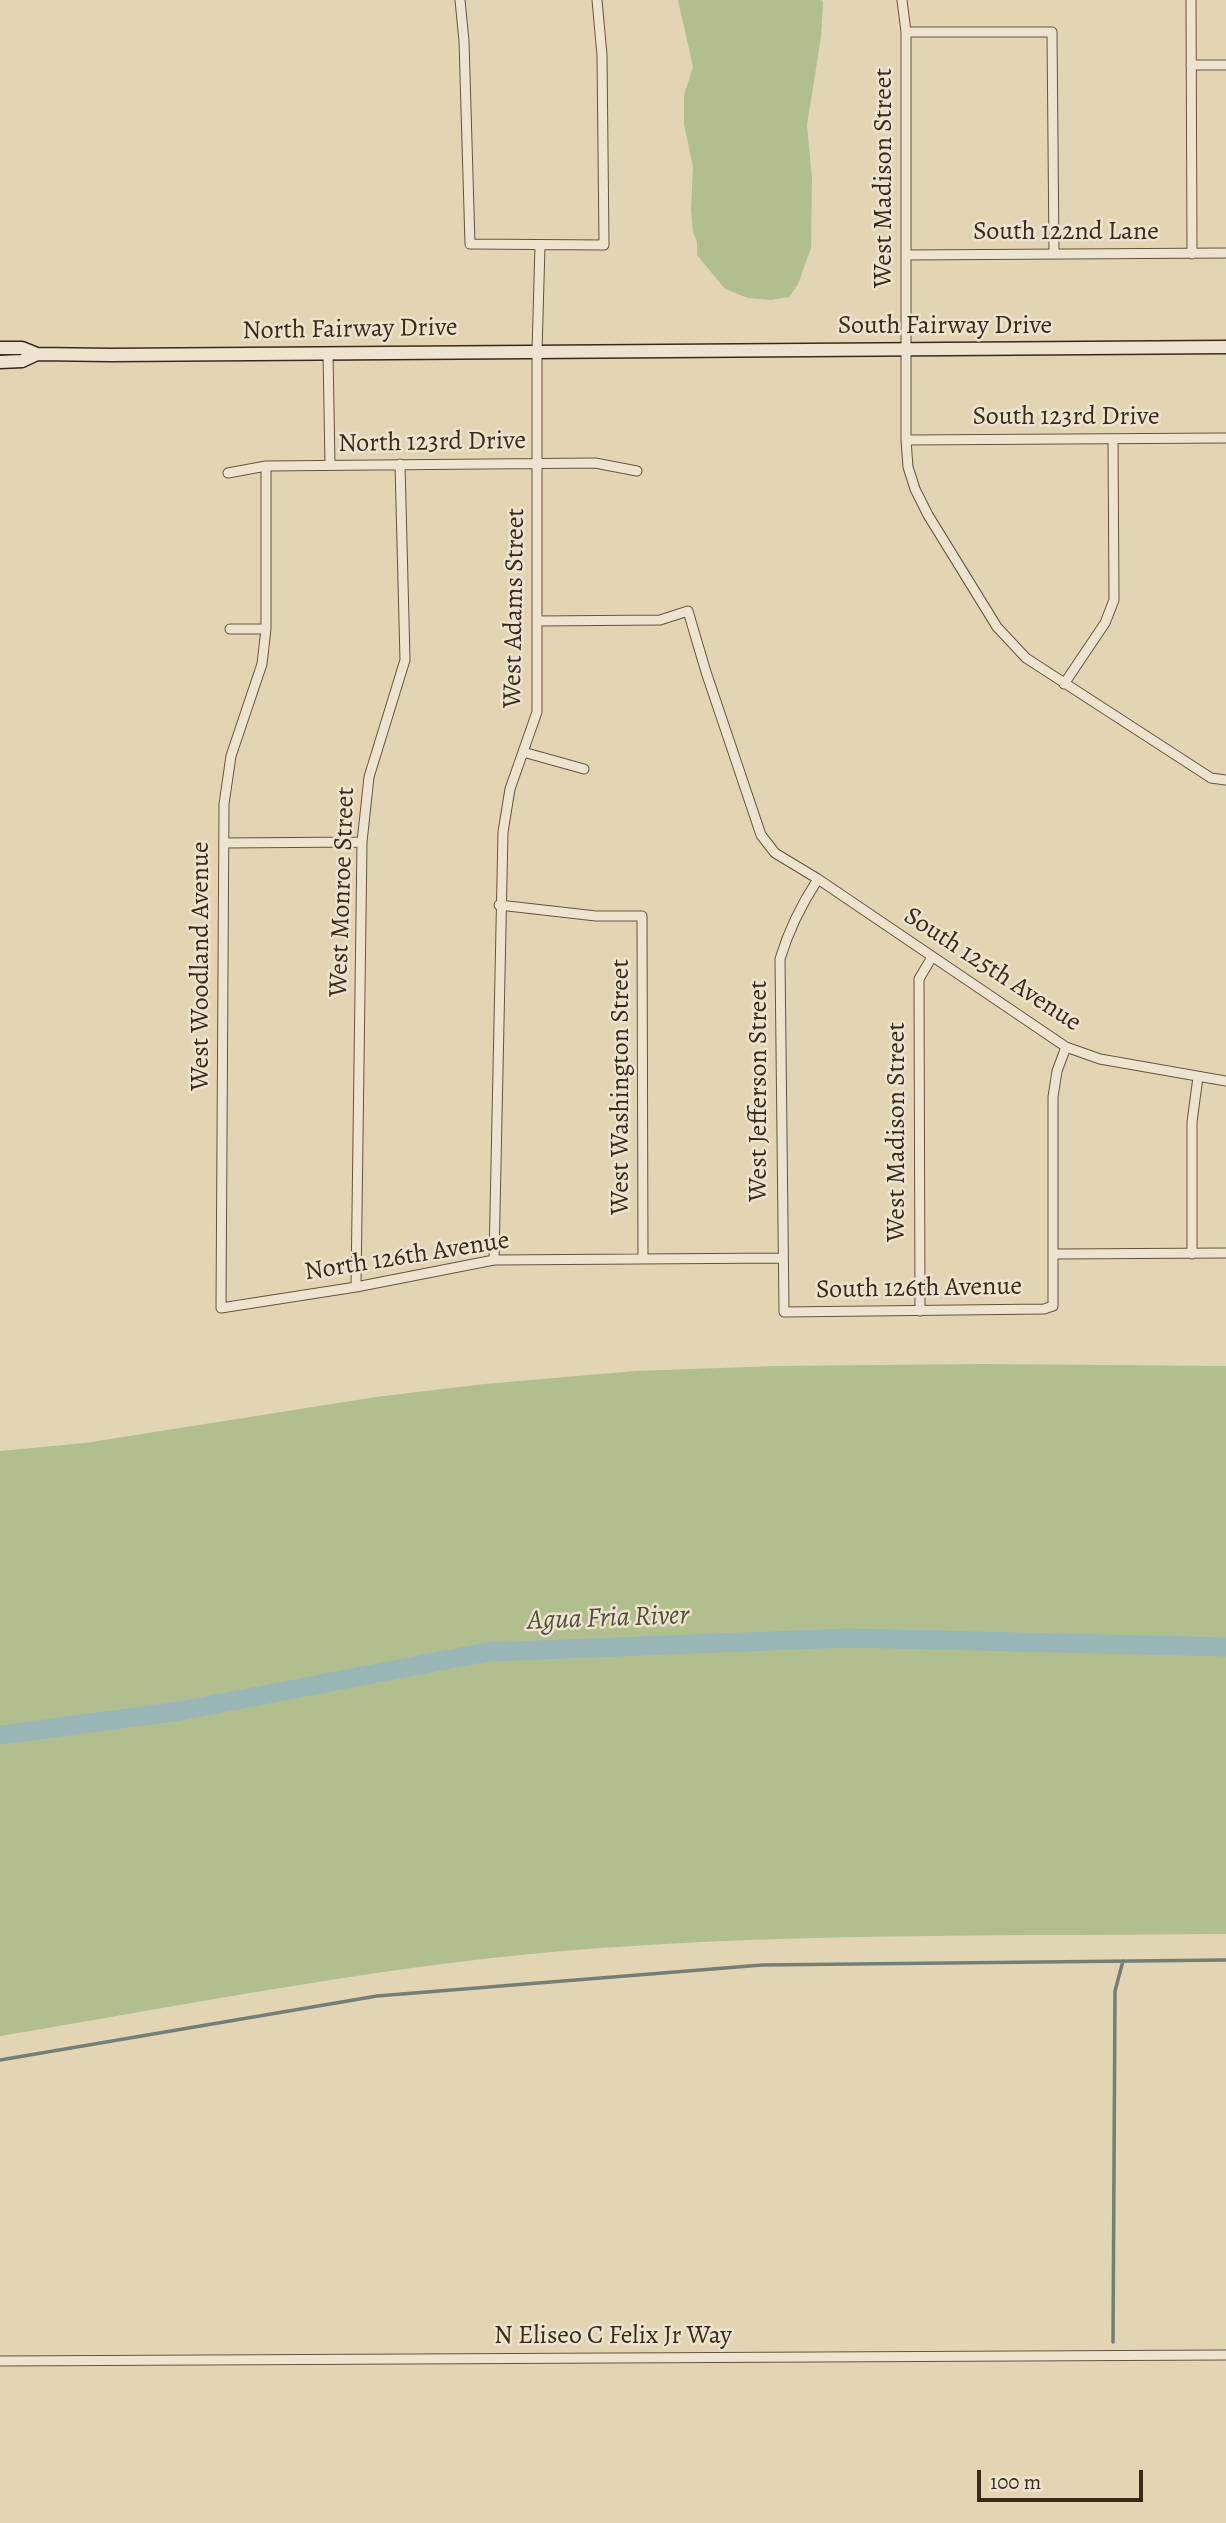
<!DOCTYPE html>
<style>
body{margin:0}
#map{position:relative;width:1226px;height:2523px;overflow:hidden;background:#e2d5b3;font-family:Alegreya,serif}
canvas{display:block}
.scale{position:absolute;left:977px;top:2470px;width:166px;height:32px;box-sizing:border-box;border:4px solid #392b17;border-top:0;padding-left:9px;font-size:21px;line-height:24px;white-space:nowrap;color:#392b17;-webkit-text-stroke:5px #ece4ce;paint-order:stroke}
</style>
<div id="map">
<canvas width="1226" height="2523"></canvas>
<div class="scale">100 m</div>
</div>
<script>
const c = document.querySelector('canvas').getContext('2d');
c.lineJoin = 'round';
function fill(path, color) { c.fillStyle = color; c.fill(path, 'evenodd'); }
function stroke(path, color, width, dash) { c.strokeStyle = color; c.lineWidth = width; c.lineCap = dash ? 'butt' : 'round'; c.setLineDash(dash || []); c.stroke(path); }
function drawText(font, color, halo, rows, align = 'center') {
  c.font = font + ' Alegreya,serif'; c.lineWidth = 5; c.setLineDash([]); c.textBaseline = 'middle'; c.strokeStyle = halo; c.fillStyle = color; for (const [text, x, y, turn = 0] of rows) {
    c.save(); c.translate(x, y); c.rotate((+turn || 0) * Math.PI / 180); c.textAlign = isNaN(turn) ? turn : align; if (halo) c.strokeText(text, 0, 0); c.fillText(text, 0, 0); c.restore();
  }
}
fill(new Path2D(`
 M678,0H821L823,2L821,37L807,125L812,179L811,248L798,284L789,297L771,300L748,298L725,289L697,255V242L693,232L691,211L693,167L684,124V95L693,67Z
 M982,1364L1226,1366V1934C1018,1936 808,1933 601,1948C399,1962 199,2003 0,2036V1451L85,1443L376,1397L484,1384L636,1371L776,1366Z`), '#b1be8e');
stroke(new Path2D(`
 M0,2060L377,1996L762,1965L1226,1960
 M1113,2342L1115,1991L1123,1961`), '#737e77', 3.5);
stroke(new Path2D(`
 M0,1735L180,1711L487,1652L849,1638L1226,1647`), '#99b6b7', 19);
const street = new Path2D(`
 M460,0L464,41L470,244L604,245L602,55L597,0
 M902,0L906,32V440L908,467L915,489L928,515L997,627L1026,658L1211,778L1226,780
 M1191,0L1192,254
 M906,32H1052L1054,253
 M1191,65H1226
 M906,255L1226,253
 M328,353L330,465
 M906,440L1226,438
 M266,466V629L262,664L231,756L224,804L221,1308L356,1287L494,1260L783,1258
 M228,473L266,466L595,463L637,471
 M538,621L660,620L688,611L706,672L761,835L775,853L818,879L1066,1047L1100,1059L1226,1081
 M230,629H266
 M1064,684L1105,623L1114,600L1113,439
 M523,752L584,769
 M224,843L362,842
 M818,879C801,905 789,929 780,959L784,1312L1044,1309L1053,1306V1097L1057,1071L1066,1047
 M499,905L596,916H642L643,1259
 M1055,1254L1226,1253
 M1192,1254V1122L1198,1077
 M494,1260L503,832L510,789L537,712V352L540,245
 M356,1287L362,842L369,777L405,660L400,464
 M920,1311L919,979L932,957
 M0,2361L1226,2355`);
const secondary = new Path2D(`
 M0,348H22L37,354L111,355L1226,347
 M0,362L22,361L37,354`);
stroke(street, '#63563e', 11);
stroke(secondary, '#392b17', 15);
stroke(street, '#ece4ce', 9);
stroke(secondary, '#ece4ce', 12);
drawText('26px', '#392b17', '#ece4ce', [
 ["West Madison Street",885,178,-90],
 ["South 122nd Lane",1066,233],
 ["South Fairway Drive",945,327],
 ["North Fairway Drive",350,330,-1],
 ["South 123rd Drive",1066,418],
 ["North 123rd Drive",432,443,-1],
 ["West Adams Street",515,608,-89],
 ["West Monroe Street",343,892,-88],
 ["West Woodland Avenue",202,966,-90],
 ["South 125th Avenue",992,970,33],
 ["West Washington Street",622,1087,-90],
 ["West Jefferson Street",760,1091,-90],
 ["West Madison Street",898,1132,-90],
 ["North 126th Avenue",407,1257,-9],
 ["South 126th Avenue",919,1289,-1],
 ["N Eliseo C Felix Jr Way",613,2337]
]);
drawText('italic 28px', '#514e3f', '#ece4ce', [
 ["Agua Fria River",608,1619,-2]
]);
</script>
